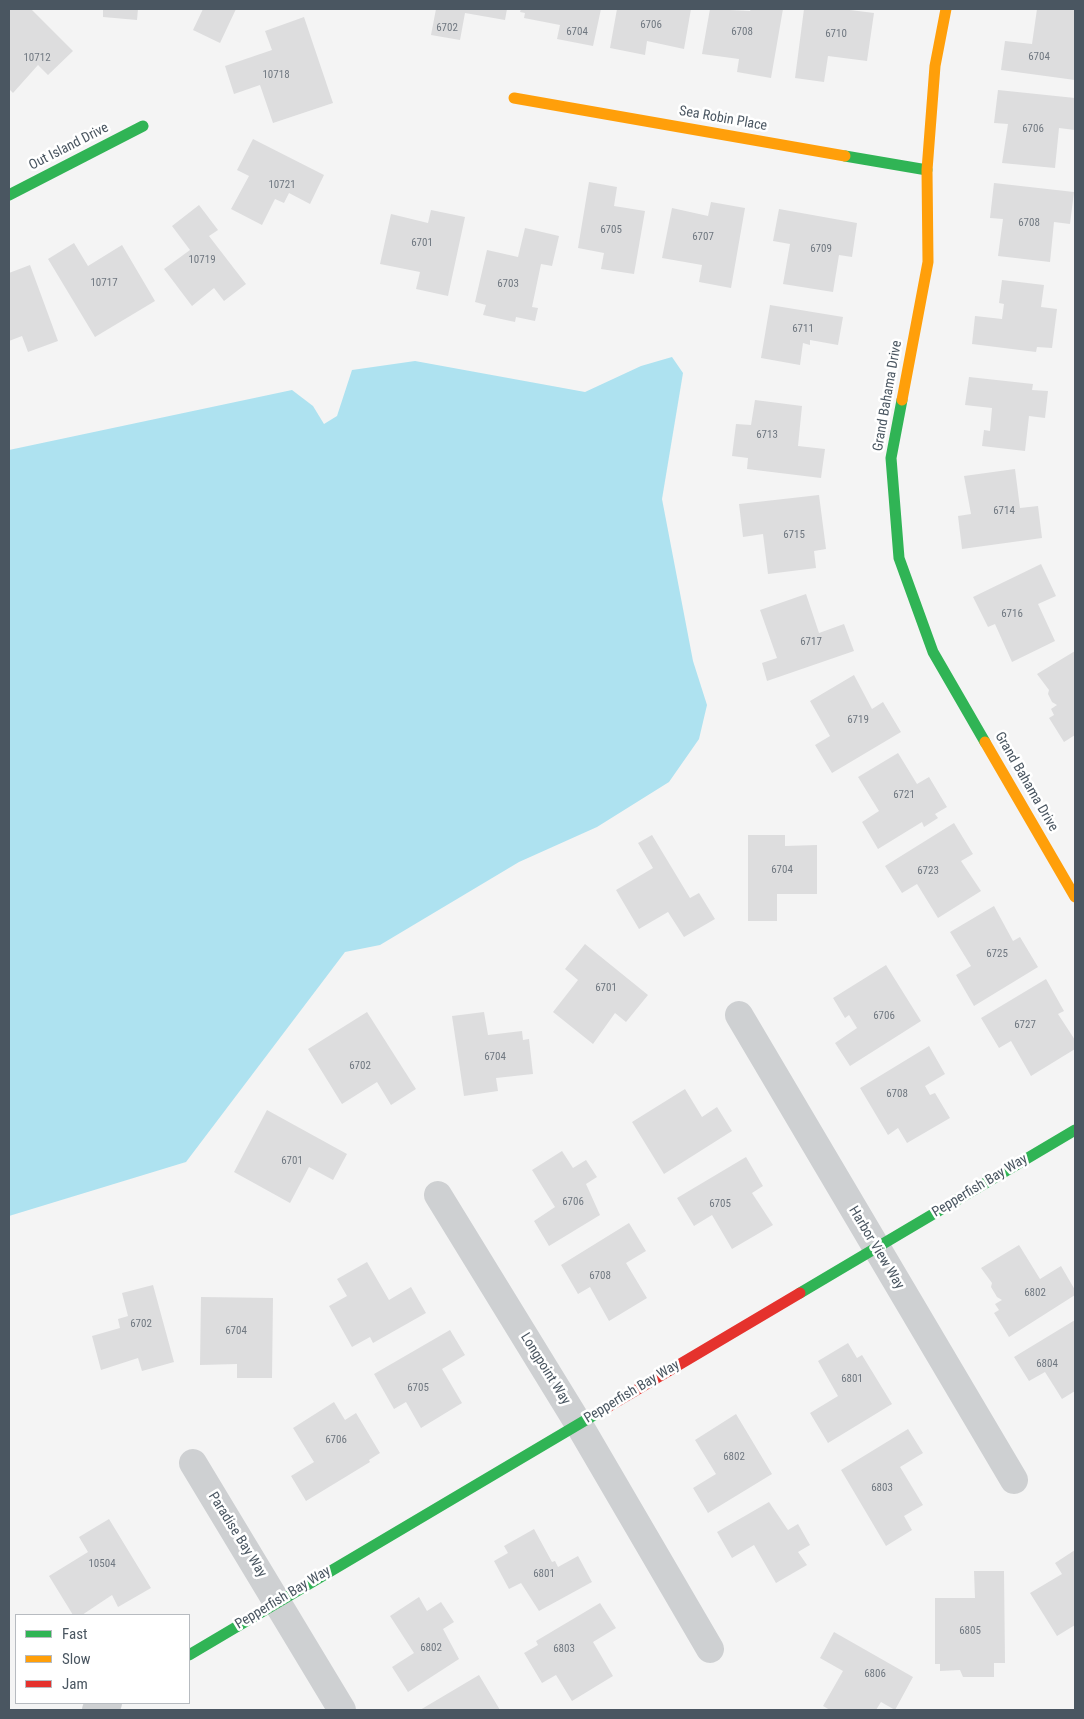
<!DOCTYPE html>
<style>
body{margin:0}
#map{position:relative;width:1084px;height:1719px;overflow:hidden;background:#f4f4f4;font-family:"Roboto Condensed",sans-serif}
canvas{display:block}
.frame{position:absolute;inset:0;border:10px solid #4a5661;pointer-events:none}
.legend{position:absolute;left:15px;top:1614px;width:175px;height:90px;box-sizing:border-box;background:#fff;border:1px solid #b7bbc0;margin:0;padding:6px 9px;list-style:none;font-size:15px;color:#4a5661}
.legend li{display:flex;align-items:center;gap:10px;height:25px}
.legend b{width:25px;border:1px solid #b7bbc0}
</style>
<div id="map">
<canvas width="1084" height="1719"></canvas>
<div class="frame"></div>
<ul class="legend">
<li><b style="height:6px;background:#30b455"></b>Fast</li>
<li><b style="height:6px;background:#ff9f0a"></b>Slow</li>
<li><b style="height:6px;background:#e5322d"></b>Jam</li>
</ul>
</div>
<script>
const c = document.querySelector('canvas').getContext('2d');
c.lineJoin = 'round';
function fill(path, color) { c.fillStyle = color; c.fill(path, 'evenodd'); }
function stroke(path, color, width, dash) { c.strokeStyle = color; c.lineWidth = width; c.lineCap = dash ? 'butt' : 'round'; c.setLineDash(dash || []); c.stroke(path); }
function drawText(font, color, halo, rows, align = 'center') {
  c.font = font + ' "Roboto Condensed",sans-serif'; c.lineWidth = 5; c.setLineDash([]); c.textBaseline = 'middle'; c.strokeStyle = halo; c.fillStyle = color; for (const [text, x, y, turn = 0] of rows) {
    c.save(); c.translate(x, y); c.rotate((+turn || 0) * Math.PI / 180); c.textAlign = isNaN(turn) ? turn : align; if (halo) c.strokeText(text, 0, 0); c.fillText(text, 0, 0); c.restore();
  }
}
fill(new Path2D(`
 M672,357L683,373L662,499L693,661L707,705L699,739L669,782L597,827L519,862L380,945L345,952L186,1162L9,1216V450L292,390L313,406L324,424L337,416L352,370L415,361L585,392L641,366Z`), '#aee2f0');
fill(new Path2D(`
 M9,9H31L73,51L48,75L38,65L13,93L9,89Z
 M103,9H138L137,20L103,17Z
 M203,9H236L220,43L193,30Z
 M436,9H507L505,20L465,13L460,40L431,35Z
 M521,9H601L593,46L557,39L560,25L524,18L525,13L520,12Z
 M617,9H691L684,49L647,41L645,55L610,48Z
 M710,9L750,11L751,9H783L771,78L737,72L739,59L702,54Z
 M804,9H842L874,13L867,61L828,56L824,82L795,78Z
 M1037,9L1075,10V80L1001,70L1005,41L1032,44Z
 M304,17L333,103L273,123L260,85L234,94L225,66L272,50L265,31Z
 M998,90L1075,98V130L1059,128L1055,168L1002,163L1008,124L994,123Z
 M253,139L324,175L310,204L289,193L284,203L275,199L262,225L231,209L249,176L237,170Z
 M589,182L617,187L614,206L645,211L634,274L601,269L604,253L578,248Z
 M994,183L1074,192L1070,224L1054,222L1050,262L998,256L1003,219L990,218Z
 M711,202L745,208L731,288L699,282L702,265L662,258L672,208L708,216Z
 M199,205L218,230L209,236L246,284L224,301L214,288L192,306L164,269L190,250L172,226Z
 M779,209L857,223L852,257L839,255L833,292L783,284L790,244L773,241Z
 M431,210L465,217L448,296L416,289L420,272L380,264L391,214L428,223Z
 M525,228L559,236L552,266L541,264L532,307L538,308L535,321L516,317L515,322L483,315L486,305L475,302L487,250L518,257Z
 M74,243L88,266L122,245L155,301L95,337L48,259Z
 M30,265L58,341L28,352L22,336L9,341V273Z
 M1002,280L1044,285L1041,307L1057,309L1052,348L1037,347L1036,352L972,344L975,316L1002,319L1004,304L999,303Z
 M770,305L843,317L838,345L810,340V345L803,343L800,365L761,358Z
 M969,377L1033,384L1032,390L1048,391L1045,418L1029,416L1025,451L982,446L984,430L990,431L992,408L965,405Z
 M755,400L802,406L798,446L825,449L821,478L747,469L748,458L732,456L736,424L751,425Z
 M1015,469L1020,508L1038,506L1042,538L962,549L958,516L971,514L964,476Z
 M819,495L826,549L814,551L816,568L768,574L763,534L743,537L739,504Z
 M1041,564L1056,596L1038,604L1055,641L1012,662L995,624L988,627L973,597Z
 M806,594L819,633L844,624L854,651L767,681L762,663L777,658L760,610Z
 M1075,651V735L1064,742L1049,718L1054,715L1051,709L1057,705L1052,702L1048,694L1049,690L1037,674Z
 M854,675L872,709L883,702L901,732L832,773L815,745L830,736L810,701Z
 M898,753L917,784L929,777L947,807L935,814L938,818L924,827L922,822L878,849L862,822L879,811L858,777Z
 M954,823L973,854L961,861L981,891L938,918L917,884L902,893L885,866Z
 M652,835L690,898L699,893L715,919L684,937L668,912L639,929L616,890L653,868L638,843Z
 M748,835H785V846L817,845V894H777V921H748Z
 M994,906L1013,941L1020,937L1038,967L974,1006L956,975L971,966L950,932Z
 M585,944L648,995L626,1022L615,1013L593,1044L553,1012L578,980L565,969Z
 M886,965L921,1021L850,1066L835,1043L857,1028L849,1015L845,1018L833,998Z
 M1046,979L1064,1011L1058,1014L1075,1040V1049L1031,1076L1011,1041L999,1048L981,1018Z
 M367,1012L416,1089L391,1105L377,1082L342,1104L308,1049Z
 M484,1012L488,1035L522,1031L523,1040L529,1039L533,1074L496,1078L498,1091L464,1096L452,1016Z
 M929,1046L945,1074L925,1086L930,1095L935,1093L950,1118L907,1143L898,1128L888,1135L860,1088Z
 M685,1089L702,1117L717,1107L732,1131L664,1174L632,1122Z
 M267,1110L347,1154L333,1180L309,1167L290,1203L234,1172Z
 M562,1151L573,1168L586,1160L597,1177L586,1184L600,1215L549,1246L534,1221L555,1207L532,1170Z
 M746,1157L763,1186L752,1193L773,1225L732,1249L712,1215L694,1226L677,1198Z
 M629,1223L646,1251L626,1263L647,1298L609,1321L590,1287L578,1294L561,1265Z
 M1019,1245L1040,1279L1061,1266L1075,1290V1295L1009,1337L994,1313L999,1310L995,1304L1002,1300L997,1297L991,1287L992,1283L981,1268Z
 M367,1262L389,1300L411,1287L426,1313L373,1343L370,1337L352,1347L329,1306L347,1296L337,1279Z
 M153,1285L174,1362L142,1371L138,1358L101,1370L92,1336L120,1328L118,1319L128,1316L122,1293Z
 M201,1297L273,1298L272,1378H237V1364L200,1365Z
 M1075,1320V1391L1062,1399L1045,1372L1029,1381L1014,1357Z
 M450,1330L465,1355L442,1369L462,1403L421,1428L406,1402L394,1409L374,1374Z
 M848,1343L857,1358L862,1355L892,1404L828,1443L810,1413L838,1396L818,1361Z
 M334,1402L345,1420L356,1413L380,1453L369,1460L370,1462L306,1501L291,1476L314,1462L293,1428Z
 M736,1414L772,1474L708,1513L693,1488L716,1474L695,1440Z
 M908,1429L923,1453L900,1467L923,1505L904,1516L912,1530L886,1546L841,1470Z
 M769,1502L788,1530L798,1524L810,1545L798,1552L807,1565L776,1583L754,1545L732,1558L717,1532Z
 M109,1519L151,1588L118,1607L112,1595L82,1615H73L49,1576L88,1552L79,1537Z
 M534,1529L552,1562L555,1561L558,1567L578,1556L592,1582L539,1611L521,1583L509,1589L494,1561L508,1553L504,1546Z
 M1075,1550V1625L1057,1636L1030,1593L1062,1574L1055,1563Z
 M974,1571H1004L1005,1663H994V1677H963L960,1670L940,1671V1664H935V1598H975Z
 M419,1597L427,1611L441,1602L454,1622L443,1629L459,1659L408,1692L392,1667L414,1653L390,1616Z
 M600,1603L616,1628L593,1642L613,1676L572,1701L556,1675L542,1683L524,1653L538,1645L536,1641Z
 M834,1632L913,1677L895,1710L881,1702L876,1710H830L823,1706L843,1671L820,1658Z
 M479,1675L500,1710H420Z`), '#ddddde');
stroke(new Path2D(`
 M739,1015L1014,1480
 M438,1195L578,1423L710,1649
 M193,1463L342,1710
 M96,1710L108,1703`), '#ced0d2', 28);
stroke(new Path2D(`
 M845,156L927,170
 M9,195L143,126
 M902,400L891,458L899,558L933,652L985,742
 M800,1293L1075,1130
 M189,1655L606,1408`), '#30b455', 11);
stroke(new Path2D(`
 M514,98L845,156
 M902,400L928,262L927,170L935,66L946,9
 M985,742L1075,897`), '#ff9f0a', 11);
stroke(new Path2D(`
 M606,1408L800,1293`), '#e5322d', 11);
drawText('11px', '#707881', null, [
 ["6706",651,25],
 ["6702",447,28],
 ["6704",577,32],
 ["6708",742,32],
 ["6710",836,34],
 ["6704",1039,57],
 ["10712",37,58],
 ["10718",276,75],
 ["6706",1033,129],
 ["10721",282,185],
 ["6708",1029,223],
 ["6705",611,230],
 ["6707",703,237],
 ["6701",422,243],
 ["6709",821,249],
 ["10719",202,260],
 ["10717",104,283],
 ["6703",508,284],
 ["6711",803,329],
 ["6713",767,435],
 ["6714",1004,511],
 ["6715",794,535],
 ["6716",1012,614],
 ["6717",811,642],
 ["6719",858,720],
 ["6721",904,795],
 ["6704",782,870],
 ["6723",928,871],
 ["6725",997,954],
 ["6701",606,988],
 ["6706",884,1016],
 ["6727",1025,1025],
 ["6704",495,1057],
 ["6702",360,1066],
 ["6708",897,1094],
 ["6701",292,1161],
 ["6706",573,1202],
 ["6705",720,1204],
 ["6708",600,1276],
 ["6802",1035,1293],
 ["6702",141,1324],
 ["6704",236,1331],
 ["6804",1047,1364],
 ["6801",852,1379],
 ["6705",418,1388],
 ["6706",336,1440],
 ["6802",734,1457],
 ["6803",882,1488],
 ["10504",102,1564],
 ["6801",544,1574],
 ["6805",970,1631],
 ["6802",431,1648],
 ["6803",564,1649],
 ["6806",875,1674]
]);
drawText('14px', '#4a5661', '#fff', [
 ["Sea Robin Place",723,119,10],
 ["Out Island Drive",69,147,-27],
 ["Grand Bahama Drive",888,396,-80],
 ["Grand Bahama Drive",1026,782,60],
 ["Pepperfish Bay Way",980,1186,-31],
 ["Harbor View Way",876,1248,59],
 ["Longpoint Way",545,1369,58],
 ["Pepperfish Bay Way",632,1392,-31],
 ["Paradise Bay Way",237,1535,58],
 ["Pepperfish Bay Way",283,1598,-31]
]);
</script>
